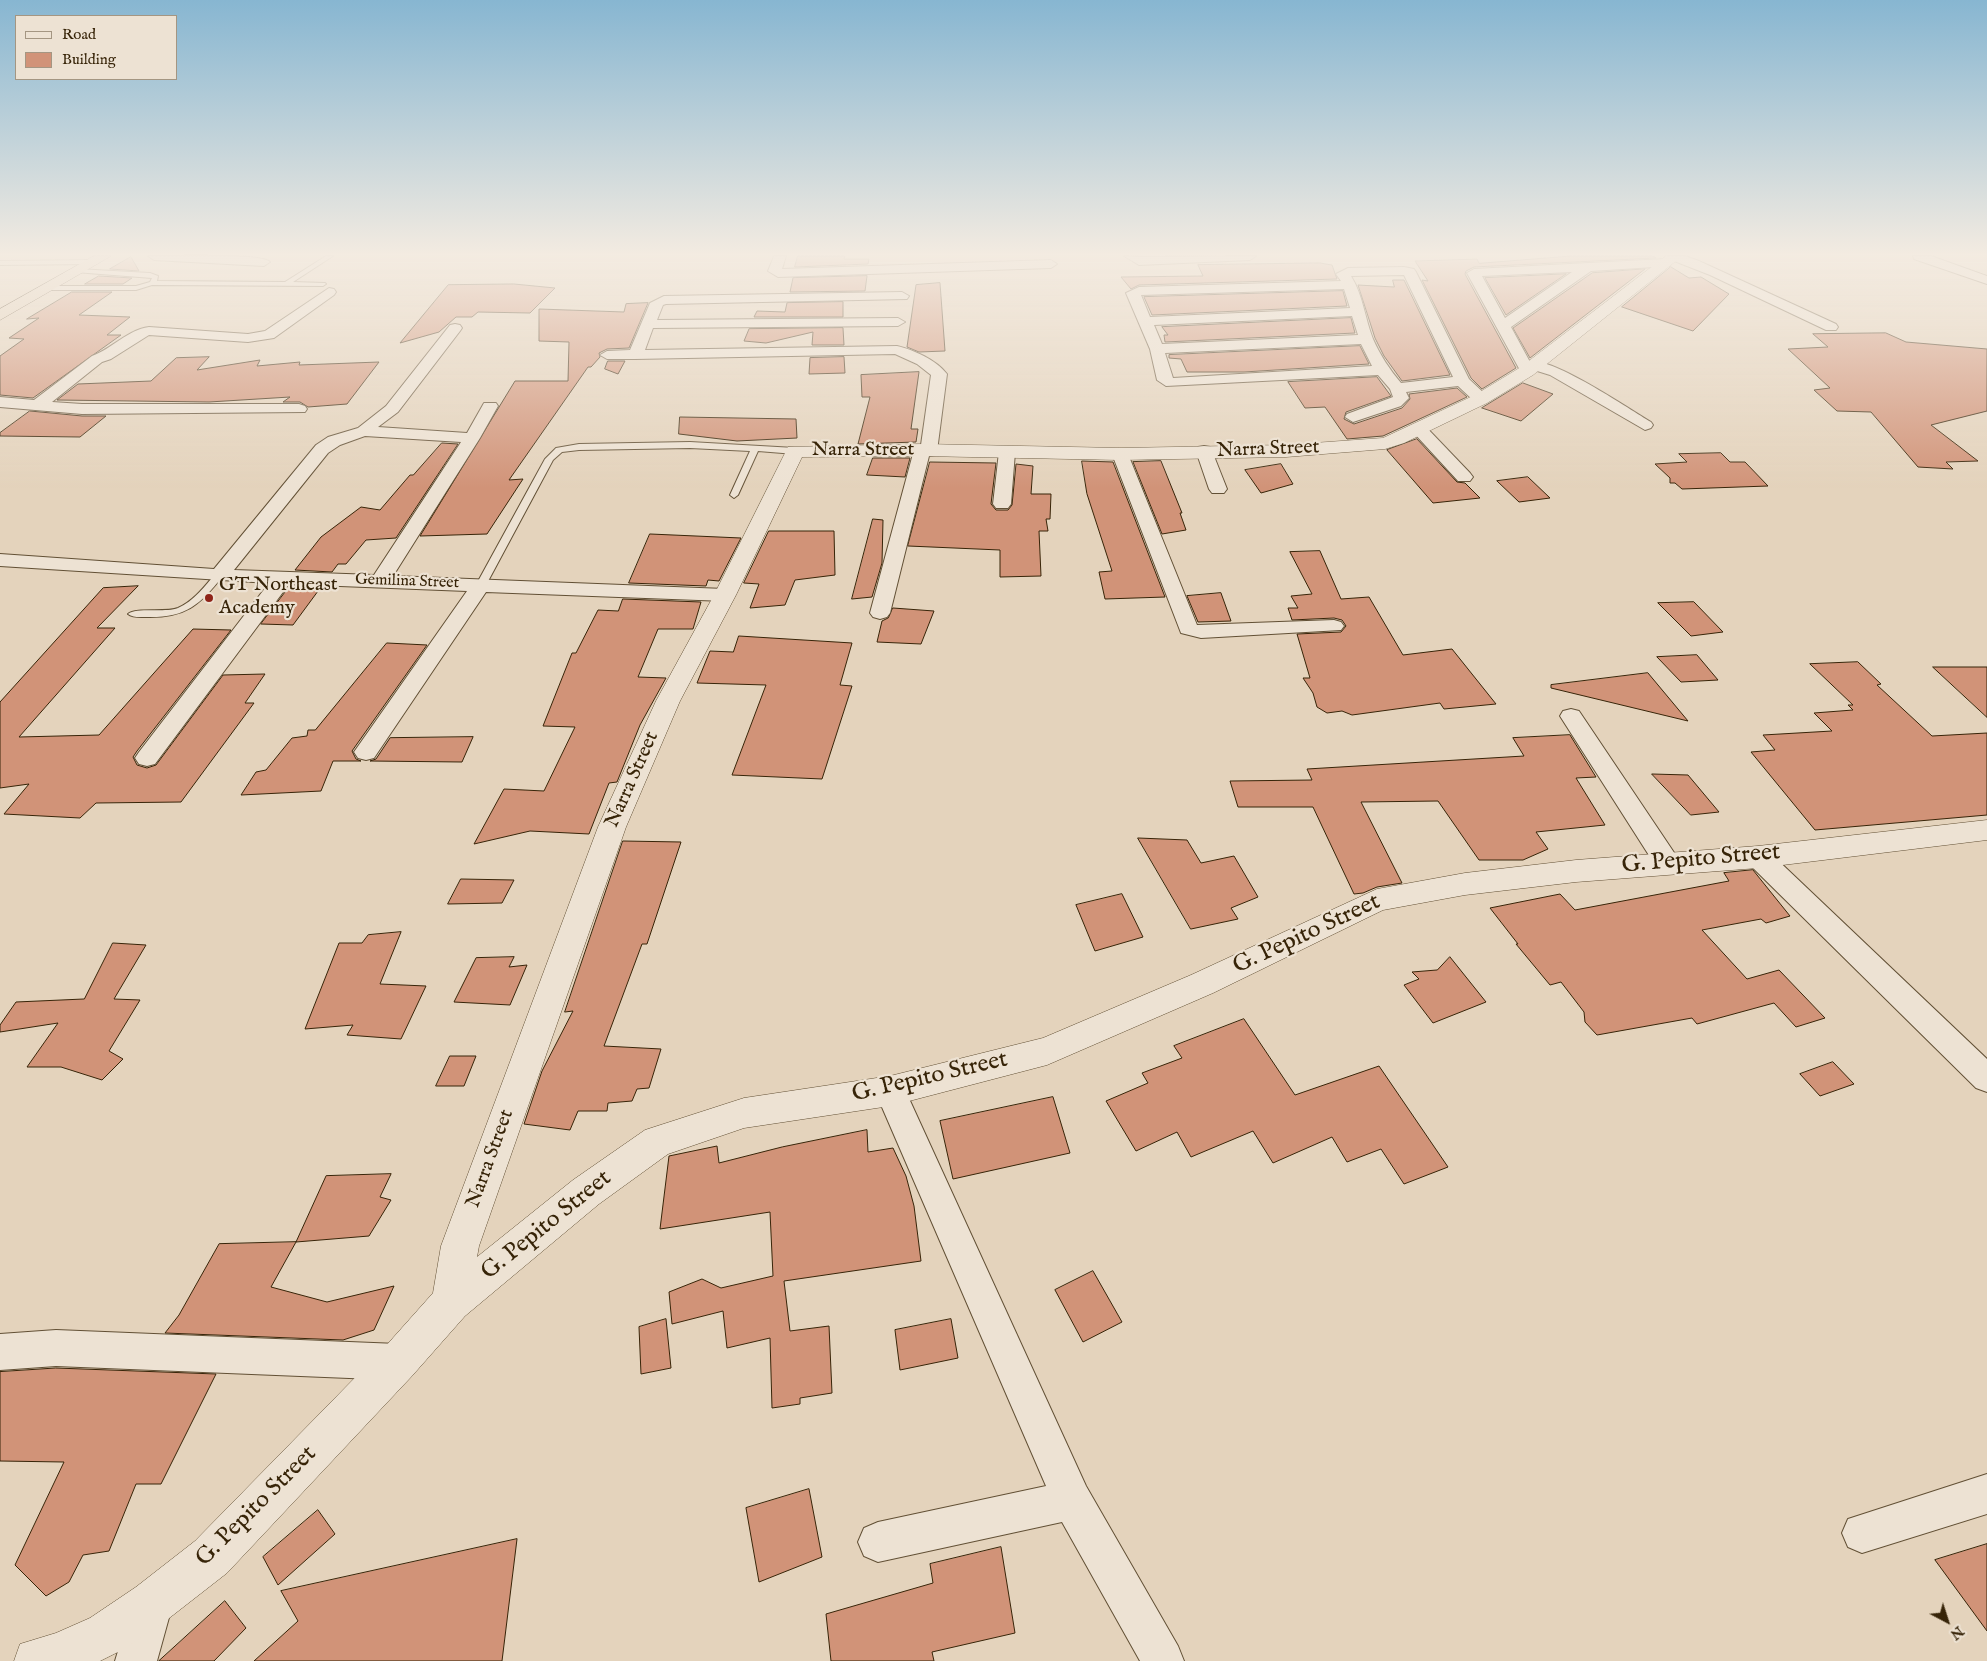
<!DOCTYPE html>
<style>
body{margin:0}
#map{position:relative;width:1987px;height:1661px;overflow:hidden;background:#e4d3bc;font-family:"IM FELL English",serif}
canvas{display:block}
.legend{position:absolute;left:15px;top:15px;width:162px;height:65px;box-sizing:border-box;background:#ede2d3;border:1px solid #a49682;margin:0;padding:6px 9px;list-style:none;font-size:15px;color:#372408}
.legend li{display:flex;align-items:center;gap:10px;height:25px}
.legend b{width:25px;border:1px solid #a49682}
.north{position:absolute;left:1922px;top:1596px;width:50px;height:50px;-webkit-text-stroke:4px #ede2d3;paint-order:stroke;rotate:140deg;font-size:14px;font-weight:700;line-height:20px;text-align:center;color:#372408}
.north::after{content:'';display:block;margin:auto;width:18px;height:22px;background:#372408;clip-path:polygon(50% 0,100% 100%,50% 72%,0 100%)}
</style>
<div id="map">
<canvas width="1987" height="1661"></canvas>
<ul class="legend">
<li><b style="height:6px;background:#ede2d3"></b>Road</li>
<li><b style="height:14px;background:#d19378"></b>Building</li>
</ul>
<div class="north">N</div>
</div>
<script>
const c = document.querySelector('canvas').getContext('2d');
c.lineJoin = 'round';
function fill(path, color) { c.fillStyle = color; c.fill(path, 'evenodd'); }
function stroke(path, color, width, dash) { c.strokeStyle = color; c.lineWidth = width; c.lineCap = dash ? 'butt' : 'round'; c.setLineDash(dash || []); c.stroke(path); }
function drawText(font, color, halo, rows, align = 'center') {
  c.font = font + ' "IM FELL English",serif'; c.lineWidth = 4.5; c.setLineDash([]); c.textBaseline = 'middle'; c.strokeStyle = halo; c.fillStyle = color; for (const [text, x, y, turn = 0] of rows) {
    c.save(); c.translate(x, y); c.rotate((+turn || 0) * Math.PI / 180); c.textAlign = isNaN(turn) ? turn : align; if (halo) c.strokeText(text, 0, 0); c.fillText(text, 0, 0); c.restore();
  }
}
const building = new Path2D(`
 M798,256H845L844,259H869L868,264L795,267Z
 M1571,256H1653L1656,258L1474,267L1466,271L1465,274L1516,368L1482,389L1471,378L1422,280L1428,281L1415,261L1477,259L1479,263Z
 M131,257L139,271L110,269Z
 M1320,263L1332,265L1337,279L1139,285L1131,289L1121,277L1203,276L1198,265Z
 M1671,267L1689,278L1701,277L1729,294L1693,331L1622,307Z
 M1645,269L1530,358L1513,328L1592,273Z
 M1566,274L1506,315L1485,278Z
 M99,276L132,278L123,284H85Z
 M867,276L865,291L790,292L793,278Z
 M1393,280H1404L1450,375L1402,381L1384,356L1375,338L1358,285L1394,287Z
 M940,283L945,351L919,352L907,347L916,285Z
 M514,284L555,288L530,313L478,312L472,317H456L439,332L400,343L448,285Z
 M1343,291L1347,306L1152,315L1144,297Z
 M72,292H112L79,315L130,317L107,335H121L33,398L0,395V356L24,339L9,338L39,318L27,319Z
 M843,302V317H754L757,311L785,312L787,303Z
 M648,303L629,348L607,349L599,353L600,357L591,367H588L509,480L523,479L487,534L420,536L515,381H568L569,342L539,341V309L624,312L626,304Z
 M1351,318L1355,333L1165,342L1164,335H1168L1162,327Z
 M843,328L844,345H812L813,332L766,343L744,341L749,329Z
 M1886,333L1906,342L1987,349V411L1931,425L1978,461L1946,462L1953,469L1918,467L1871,412L1837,411L1814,390L1830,388L1788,349L1828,347L1813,334Z
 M1360,346L1369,364L1244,372H1187L1181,359L1169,358V355Z
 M209,357L197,370L260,360L257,366L300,362L299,365L379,362L347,404L308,407L300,402H283L290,397L209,402L57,400L78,384L151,381L176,358Z
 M844,357L845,373L809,374L810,358Z
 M608,361H625L618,374L605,369Z
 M919,372L911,429H918L916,442L858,444L870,397H862L861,375Z
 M1377,377L1391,396L1346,412L1344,419L1354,424L1402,408L1410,399L1409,394L1457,388L1467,397L1383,436L1347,439L1325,407L1305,408L1288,382Z
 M1523,383L1553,394L1521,421L1482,408Z
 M30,411L82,416H106L80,437L0,436V433Z
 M680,417L796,419L797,438L737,441L679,434Z
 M1417,439L1457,482L1465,483L1480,498L1433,503L1387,450Z
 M442,443L458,444L396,538L366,540L346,564H338L332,572L295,570L321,537L361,507L380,510L410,475H413Z
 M1721,453L1730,462H1745L1768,486L1682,489L1675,483H1670V478L1655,464L1687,462L1679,454Z
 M873,458H910L905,477L867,475Z
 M1082,461L1113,462L1165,597L1105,599L1099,572L1112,571L1087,494Z
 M1161,461L1182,513H1180L1186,530L1162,534L1133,462Z
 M930,462L996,463L991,504L996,510H1008L1012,505L1016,464L1033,466L1031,494H1051L1050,519H1046L1048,531H1039L1041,576L1000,577V550L908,546Z
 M1281,464L1293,484L1261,493L1245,470Z
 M1528,477L1550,498L1519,502L1497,481Z
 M873,519L883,520L882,563L872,597L852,599Z
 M769,531H834L835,575L795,580L785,605L750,608L759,584L744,583Z
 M650,534L741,538L719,581L708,580L706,586L629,583Z
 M1320,551L1341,599L1369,597L1403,655L1452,649L1496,704L1444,709L1440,703L1352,715L1342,711L1327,713L1317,707L1313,693L1303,678H1310L1297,634L1341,632L1346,626L1342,620L1334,618L1292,620L1288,608H1298L1291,596L1312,594L1290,552Z
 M138,586L97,628H115L19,737L99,735L193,629L231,630L137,751L133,757L137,765L147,768L156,765L223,675L265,674L245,703H254L181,802L96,803L80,818L4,814L29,784L0,788V702L103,588Z
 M290,586L321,587L293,625L261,624Z
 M1221,593L1231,621L1198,622L1187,596Z
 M623,599L701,602L693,629H658L638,677L666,678L640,725L617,782L609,783L589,834L530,831L474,844L504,789L544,791L575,727L543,726L572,653H576L598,610L618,611Z
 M1694,602L1723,632L1691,636L1658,603Z
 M893,608L934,611L921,644L877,642L882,621L888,618Z
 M739,636L852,643L840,685L852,686L822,779L732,775L766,685L697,683L710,651L733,652Z
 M387,643L427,645L352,751L356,759L361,761H333L321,791L241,795L256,772L266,770L292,738L307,736L308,730H315Z
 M1697,655L1718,680L1681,682L1657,657Z
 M1858,662L1881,684L1877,685L1932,736L1987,733V815L1815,830L1751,752L1775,750L1763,735L1832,731L1814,713L1853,710L1848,705H1853L1810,664Z
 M1933,667H1987V717Z
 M1648,673L1688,721L1551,688V685Z
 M1570,735L1596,777L1576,778L1605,825L1536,832L1548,849L1523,860H1479L1438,801L1361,802L1402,883L1377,887L1363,893L1354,894L1313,807H1238L1230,781L1312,780L1307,769L1524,756L1513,738Z
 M473,737L462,762L370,761L376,759L390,738Z
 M1652,774L1688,775L1719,812L1691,815Z
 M1138,838L1187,840L1201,863L1234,856L1258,897L1231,908L1238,919L1191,929Z
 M623,841L681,842L647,944H642L604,1046L661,1049L649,1088L637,1089L632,1101L608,1103L607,1111H578L570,1130L524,1124L542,1071L573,1011L565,1012Z
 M1753,870L1790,916L1766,923L1761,919L1702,930L1747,979L1779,970L1825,1018L1796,1027L1774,1003L1697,1024L1692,1018L1597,1035L1585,1022L1584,1012L1561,982L1550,985L1516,944H1518L1490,908L1560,894L1575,910L1729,881L1724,873Z
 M461,879L514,880L502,903L448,904Z
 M1122,894L1143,937L1095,951L1076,905Z
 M401,932L380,984L426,986L401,1039L347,1035L353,1025L305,1029L339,943H362L368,935Z
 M113,943L146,945L114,999L140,1000L109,1051L123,1059L102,1080L61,1067H27L58,1023L0,1032V1025L16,1002L84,999Z
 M514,957L509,967L527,965L510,1005L454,1002L476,958Z
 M1450,957L1486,1002L1433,1023L1404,985L1419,979L1412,972L1437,970Z
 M1244,1019L1295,1095L1379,1066L1448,1167L1404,1184L1381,1149L1347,1162L1332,1137L1273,1163L1253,1131L1191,1157L1177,1132L1136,1151L1106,1101L1148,1083L1142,1073L1182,1058L1174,1046Z
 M450,1056H476L464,1086H436Z
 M1833,1062L1854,1084L1820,1096L1800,1074Z
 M1053,1097L1070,1153L953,1179L940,1121Z
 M867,1130L868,1152L893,1148L906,1176L914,1206L921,1261L784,1281L790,1331L829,1326L832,1393L800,1398V1404L772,1408L770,1338L727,1348L723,1311L672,1324L669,1292L702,1279L721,1288L773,1276L770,1212L660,1229L669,1156L717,1146L719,1163L782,1147Z
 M391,1174L380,1197L391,1200L369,1236L296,1242L326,1176Z
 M296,1242L271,1287L327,1302L394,1286L374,1330L343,1340L165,1333L179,1315L219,1244Z
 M1093,1271L1122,1322L1083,1342L1055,1290Z
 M666,1319L671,1368L641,1374L639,1327Z
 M951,1319L958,1358L900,1370L895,1330Z
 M56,1368L216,1374L161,1484H136L109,1551L83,1555L69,1582L46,1596L15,1565L64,1462L0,1461V1372Z
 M809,1489L822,1557L759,1582L746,1508Z
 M318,1510L335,1534L278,1585L263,1557Z
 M517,1539L502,1661H254L298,1621L281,1591Z
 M1987,1544V1631L1935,1560Z
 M1001,1547L1015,1633L932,1652L934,1661H831L826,1614L933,1583L930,1564Z
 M225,1601L246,1628L214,1661H159Z`);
fill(building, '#d19378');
stroke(building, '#372408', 1);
const service = new Path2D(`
 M326,256H333L293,282L325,283L326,284L323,286L152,285L136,290H46L43,288L46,286H136L150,282L152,278L75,272V270L77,269L150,273L158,276L157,281L285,282Z
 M0,261L92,260L95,262L92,264L0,265Z
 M690,442L795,448L799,451L795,454L758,451L738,495L734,498L730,495L750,451L690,448L579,450L562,452L553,460L486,585L481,588L476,585L545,459L556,448L579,444Z
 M219,572L222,573V577C199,606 185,618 146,617C140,617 133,618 128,614C136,607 165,613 178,608C194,601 205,586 216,573Z`);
const minor = new Path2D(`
 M148,256C166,256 263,253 270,262L264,266L154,260Z
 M774,256H786L782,269L1051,260L1057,264L1051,268L778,277L768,271Z
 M1124,256L1141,257L1256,256L1250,260L1139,265Z
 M1668,256H1685L1699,261L1836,324L1838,327L1836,330H1826L1710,275L1669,259Z
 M1913,256H1931L1987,276V284L1914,259Z
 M1665,259L1670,260L1671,263L1670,266L1591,271L1511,327L1530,362C1551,356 1629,409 1651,422L1653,425L1651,428L1645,430L1550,375L1534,370L1532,374H1522L1467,273L1474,269ZM1572,272L1505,318L1482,276Z
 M1404,267L1414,269L1416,272L1469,379L1487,396L1489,399L1487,402H1475L1458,386L1406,392L1409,398L1401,406L1353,422L1345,417L1347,414L1393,397L1390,389L1378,375L1166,386L1157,380L1150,349L1126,293L1139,287L1341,281L1336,274L1348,268ZM1404,275L1453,377L1401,383C1390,370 1380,355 1373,339C1365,319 1363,295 1351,276ZM1344,289L1350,308L1150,317L1141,295ZM1352,316L1358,335L1162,344L1154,325ZM1361,344L1372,366L1173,378L1165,353Z
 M329,288L334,289L336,292L334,295L274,338L248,342L149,335L111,359L102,362L52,402L82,404H299L305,406L307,409L305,412L82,414L0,407V397L34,400L92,356C112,349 127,330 149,327L248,334L265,331Z
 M902,292L909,296L907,299L666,304L663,305L657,320L898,318L905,322L898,326L653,328L645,350L897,346C914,350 936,360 947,374L937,451L935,455L929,456L890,613L887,617L880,619L873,617L870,613L914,450L921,445L931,375L917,364L895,354L635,359H607L600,355L607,351L630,350L650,303L664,296Z
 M455,324L460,325L462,328L460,331L398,412L378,427L467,433L484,403H496L498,406L480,438L393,576L725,589L732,591L735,595L732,599L725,601L486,592L374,758L366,760L358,758L354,752L467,591L289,584L155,764L147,766L139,764L135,758L139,752L269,583L0,566V554L214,569L316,445L328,437L358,428L386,406L450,325ZM365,436L461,442L374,575L234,570L328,453L340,445Z
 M1419,424L1425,426L1470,473L1473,477L1470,481H1458L1413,432L1411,429L1413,426Z
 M1204,446L1210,447L1212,451L1227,489L1224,493H1212L1209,489L1196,451L1198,447Z
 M1007,447L1013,448L1015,452L1011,504L1008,508H996L993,504L999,452L1001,448Z
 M1120,449L1126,450L1128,454L1197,625L1334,620L1341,622L1344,626L1341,630L1201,638L1181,633L1112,454L1114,450Z
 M1571,709L1579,711L1677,857L1681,864L1677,871L1668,874L1659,871L1560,716L1563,711Z
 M1758,847L1767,850L1987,1059V1092L1976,1088L1749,864L1745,857L1749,850Z
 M890,1077L901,1081L1086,1486L1178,1646L1184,1661H1140L1062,1522L878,1562L864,1556L858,1542L864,1528L878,1522L1046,1486L875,1091L879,1081Z
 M56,1330L398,1344L411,1349L416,1362L411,1375L398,1380L56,1366L0,1370V1334Z
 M1987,1474V1514L1862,1553L1848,1547L1842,1533L1848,1519Z
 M152,1582L167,1588L173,1603L157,1661H115L137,1588Z`);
const tertiary = new Path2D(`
 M1666,256H1682L1533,375L1487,403L1404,443L1385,449L1286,457L1120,460L922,456L802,457L736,595L680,701L626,827L479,1246L477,1257L573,1180L645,1130L744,1098L890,1076L1043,1038L1191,975L1377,889L1465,873L1576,860L1758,846L1987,820V840L1758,868L1576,882L1465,895L1383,910L1213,993L1047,1065L890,1106L744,1128L668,1154L599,1204L465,1316L412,1376L227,1573L168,1619L122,1650L100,1661H14L20,1644L56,1633L90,1618L136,1587L195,1541L384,1348L433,1293L441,1246L598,827L656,701L714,595L788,447L922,444L1120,448L1286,445L1383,438L1475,395L1521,367Z`);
const trunk = new Path2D(`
 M94,256H111L0,320V309Z`);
stroke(service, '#625035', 2);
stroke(minor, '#625035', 2);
stroke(tertiary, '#625035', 1);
stroke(trunk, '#372408', 1);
fill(service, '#ede2d3');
fill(minor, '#ede2d3');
fill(tertiary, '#ede2d3');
fill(trunk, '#e4d3bc');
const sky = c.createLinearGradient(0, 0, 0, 488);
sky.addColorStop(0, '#87b6d1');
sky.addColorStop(0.52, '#f3ebe1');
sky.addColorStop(1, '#f3ebe100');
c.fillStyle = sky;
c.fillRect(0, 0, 1987, 488);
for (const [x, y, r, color] of [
 [209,598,5,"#8f2418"]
]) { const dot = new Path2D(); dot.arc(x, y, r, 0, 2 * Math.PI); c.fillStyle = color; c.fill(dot); stroke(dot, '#ede2d3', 2); }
drawText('16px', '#372408', '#ede2d3', [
 ["Gemilina Street",407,582,2]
]);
drawText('20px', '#372408', '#ede2d3', [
 ["Narra Street",1268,450,-2],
 ["Narra Street",863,451],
 ["Narra Street",633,780,-66],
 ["Narra Street",491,1159,-70]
]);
drawText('20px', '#372408', '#ede2d3', [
 ["GT Northeast",219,586],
 ["Academy",219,609]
], 'left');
drawText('24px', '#372408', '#ede2d3', [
 ["G. Pepito Street",1701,860,-5],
 ["G. Pepito Street",1307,935,-25],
 ["G. Pepito Street",930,1078,-13],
 ["G. Pepito Street",547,1226,-39],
 ["G. Pepito Street",257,1507,-45]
]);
</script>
